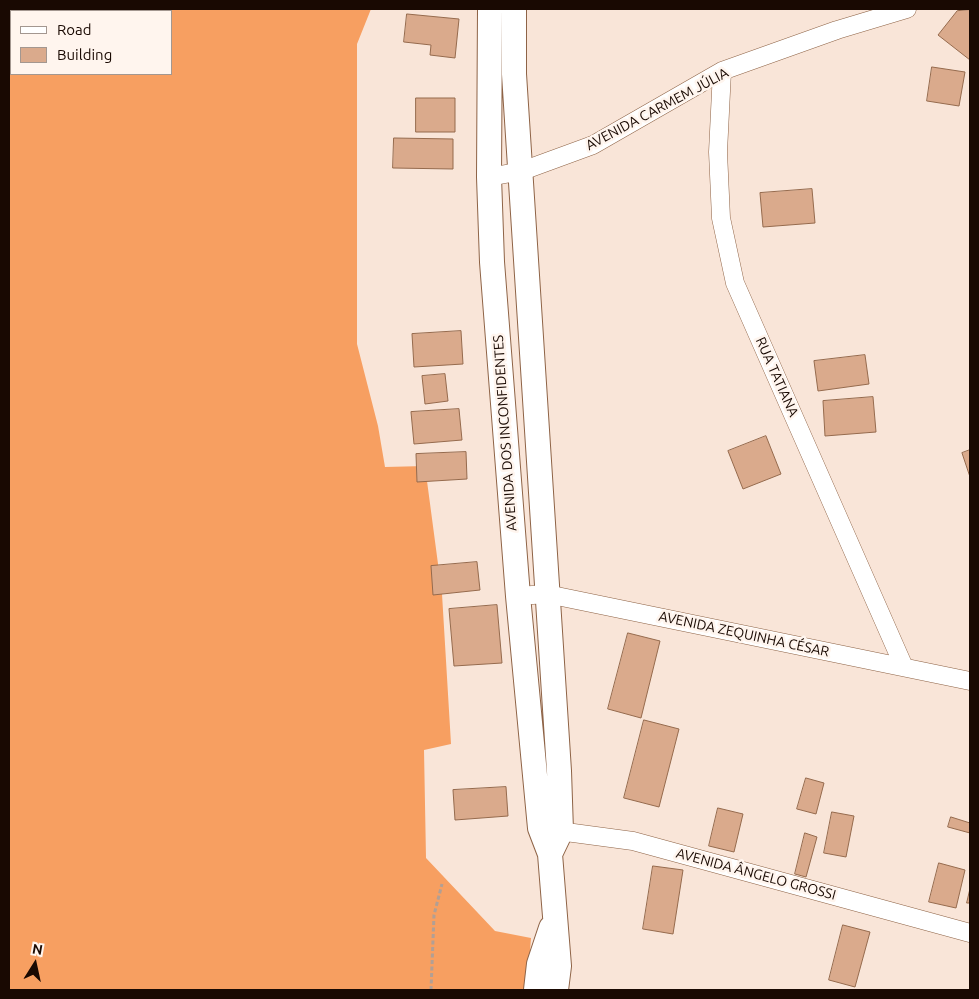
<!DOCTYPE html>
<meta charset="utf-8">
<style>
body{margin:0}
#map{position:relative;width:979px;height:999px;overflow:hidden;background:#f9e5d8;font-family:Ubuntu,sans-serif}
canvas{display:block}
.frame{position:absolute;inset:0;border:10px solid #190902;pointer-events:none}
.legend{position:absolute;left:10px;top:10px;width:162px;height:65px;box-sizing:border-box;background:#fff5ee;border:1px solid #a39790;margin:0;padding:6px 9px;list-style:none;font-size:15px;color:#190902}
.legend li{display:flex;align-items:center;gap:10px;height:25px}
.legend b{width:25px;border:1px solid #a39790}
.north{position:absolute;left:10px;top:939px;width:50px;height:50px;-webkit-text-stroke:4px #fff5ee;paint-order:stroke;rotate:10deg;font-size:14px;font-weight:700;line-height:20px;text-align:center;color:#190902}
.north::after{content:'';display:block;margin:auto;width:18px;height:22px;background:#190902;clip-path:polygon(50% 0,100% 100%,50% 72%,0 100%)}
</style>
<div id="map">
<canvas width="979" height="999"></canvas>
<div class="frame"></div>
<ul class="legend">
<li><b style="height:6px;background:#fff"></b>Road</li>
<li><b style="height:14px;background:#daaa8c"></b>Building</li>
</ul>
<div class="north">N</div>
</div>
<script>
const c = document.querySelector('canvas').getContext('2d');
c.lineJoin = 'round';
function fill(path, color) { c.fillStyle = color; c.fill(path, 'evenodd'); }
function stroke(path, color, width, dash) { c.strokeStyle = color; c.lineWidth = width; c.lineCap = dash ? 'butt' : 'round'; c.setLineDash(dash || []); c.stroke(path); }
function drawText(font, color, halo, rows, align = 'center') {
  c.font = font + ' Ubuntu,sans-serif'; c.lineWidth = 5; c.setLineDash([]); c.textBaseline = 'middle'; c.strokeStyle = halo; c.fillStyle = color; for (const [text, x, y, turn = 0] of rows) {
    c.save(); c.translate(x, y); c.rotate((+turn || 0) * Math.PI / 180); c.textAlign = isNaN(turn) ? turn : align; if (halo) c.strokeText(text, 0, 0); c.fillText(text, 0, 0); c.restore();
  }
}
fill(new Path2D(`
 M9,9H371L357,44V344L378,426L385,467L425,466L442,594L451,744L424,750L426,858L495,931L531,938L527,990H9ZM11,11H171V74H11Z`), '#f79f61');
const building = new Path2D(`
 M970,10V60L938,35L957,11Z
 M407,14L459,19L455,58L430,55L431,45L404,42Z
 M932,67L965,72L959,106L927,101Z
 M416,98H455V132H416Z
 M394,138L453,139V169L393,168Z
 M812,189L815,223L763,227L760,193Z
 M461,331L463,364L414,367L412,334Z
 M865,355L869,384L818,391L814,361Z
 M445,374L448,401L425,404L422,376Z
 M873,397L876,432L825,436L823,401Z
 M459,409L462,440L414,444L411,412Z
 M766,436L781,474L743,489L728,451Z
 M970,450V477L962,453Z
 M466,452L467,479L417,482L416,454Z
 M477,562L480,590L433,595L431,566Z
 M497,605L502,663L454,666L449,609Z
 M628,633L660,641L641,718L608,709Z
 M644,720L679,729L659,807L624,798Z
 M806,778L824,783L816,814L797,809Z
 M506,787L508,816L455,820L453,790Z
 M718,808L743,814L734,852L709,846Z
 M832,812L854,816L846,857L824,853Z
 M951,817L970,823V833L948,827Z
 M805,833L817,837L806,877L795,874Z
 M939,863L965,870L956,908L929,902Z
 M653,866L683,870L673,934L643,929Z
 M970,889V903H967Z
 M843,925L870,932L855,987L829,980Z`);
fill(building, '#daaa8c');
stroke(building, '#956a4d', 1);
const street = new Path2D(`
 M722,71L718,152L721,218L735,283L904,667
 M489,177L522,171L593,145L722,71L837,30L907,9
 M518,596L547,594L970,681
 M551,830L633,841L970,933`);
const secondary = new Path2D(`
 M490,9L489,177L492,262L518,596L540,828L550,854L559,966L556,990
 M514,9V74L559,771L561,831L550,854
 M536,990L539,964L551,928`);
stroke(street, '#8e6346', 19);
stroke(secondary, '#8e6346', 26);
stroke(new Path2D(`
 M431,990L434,915L442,884`), '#b29f94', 3, [4, 2.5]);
stroke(street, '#fff', 18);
stroke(secondary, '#fff', 24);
drawText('14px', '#190902', '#fff5ee', [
 ["AVENIDA CARMEM JÚLIA",657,109,-28],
 ["RUA TATIANA",777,377,66],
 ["AVENIDA DOS INCONFIDENTES",505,433,-94],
 ["AVENIDA ZEQUINHA CÉSAR",744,634,12],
 ["AVENIDA ÂNGELO GROSSI",756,874,15]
]);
</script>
